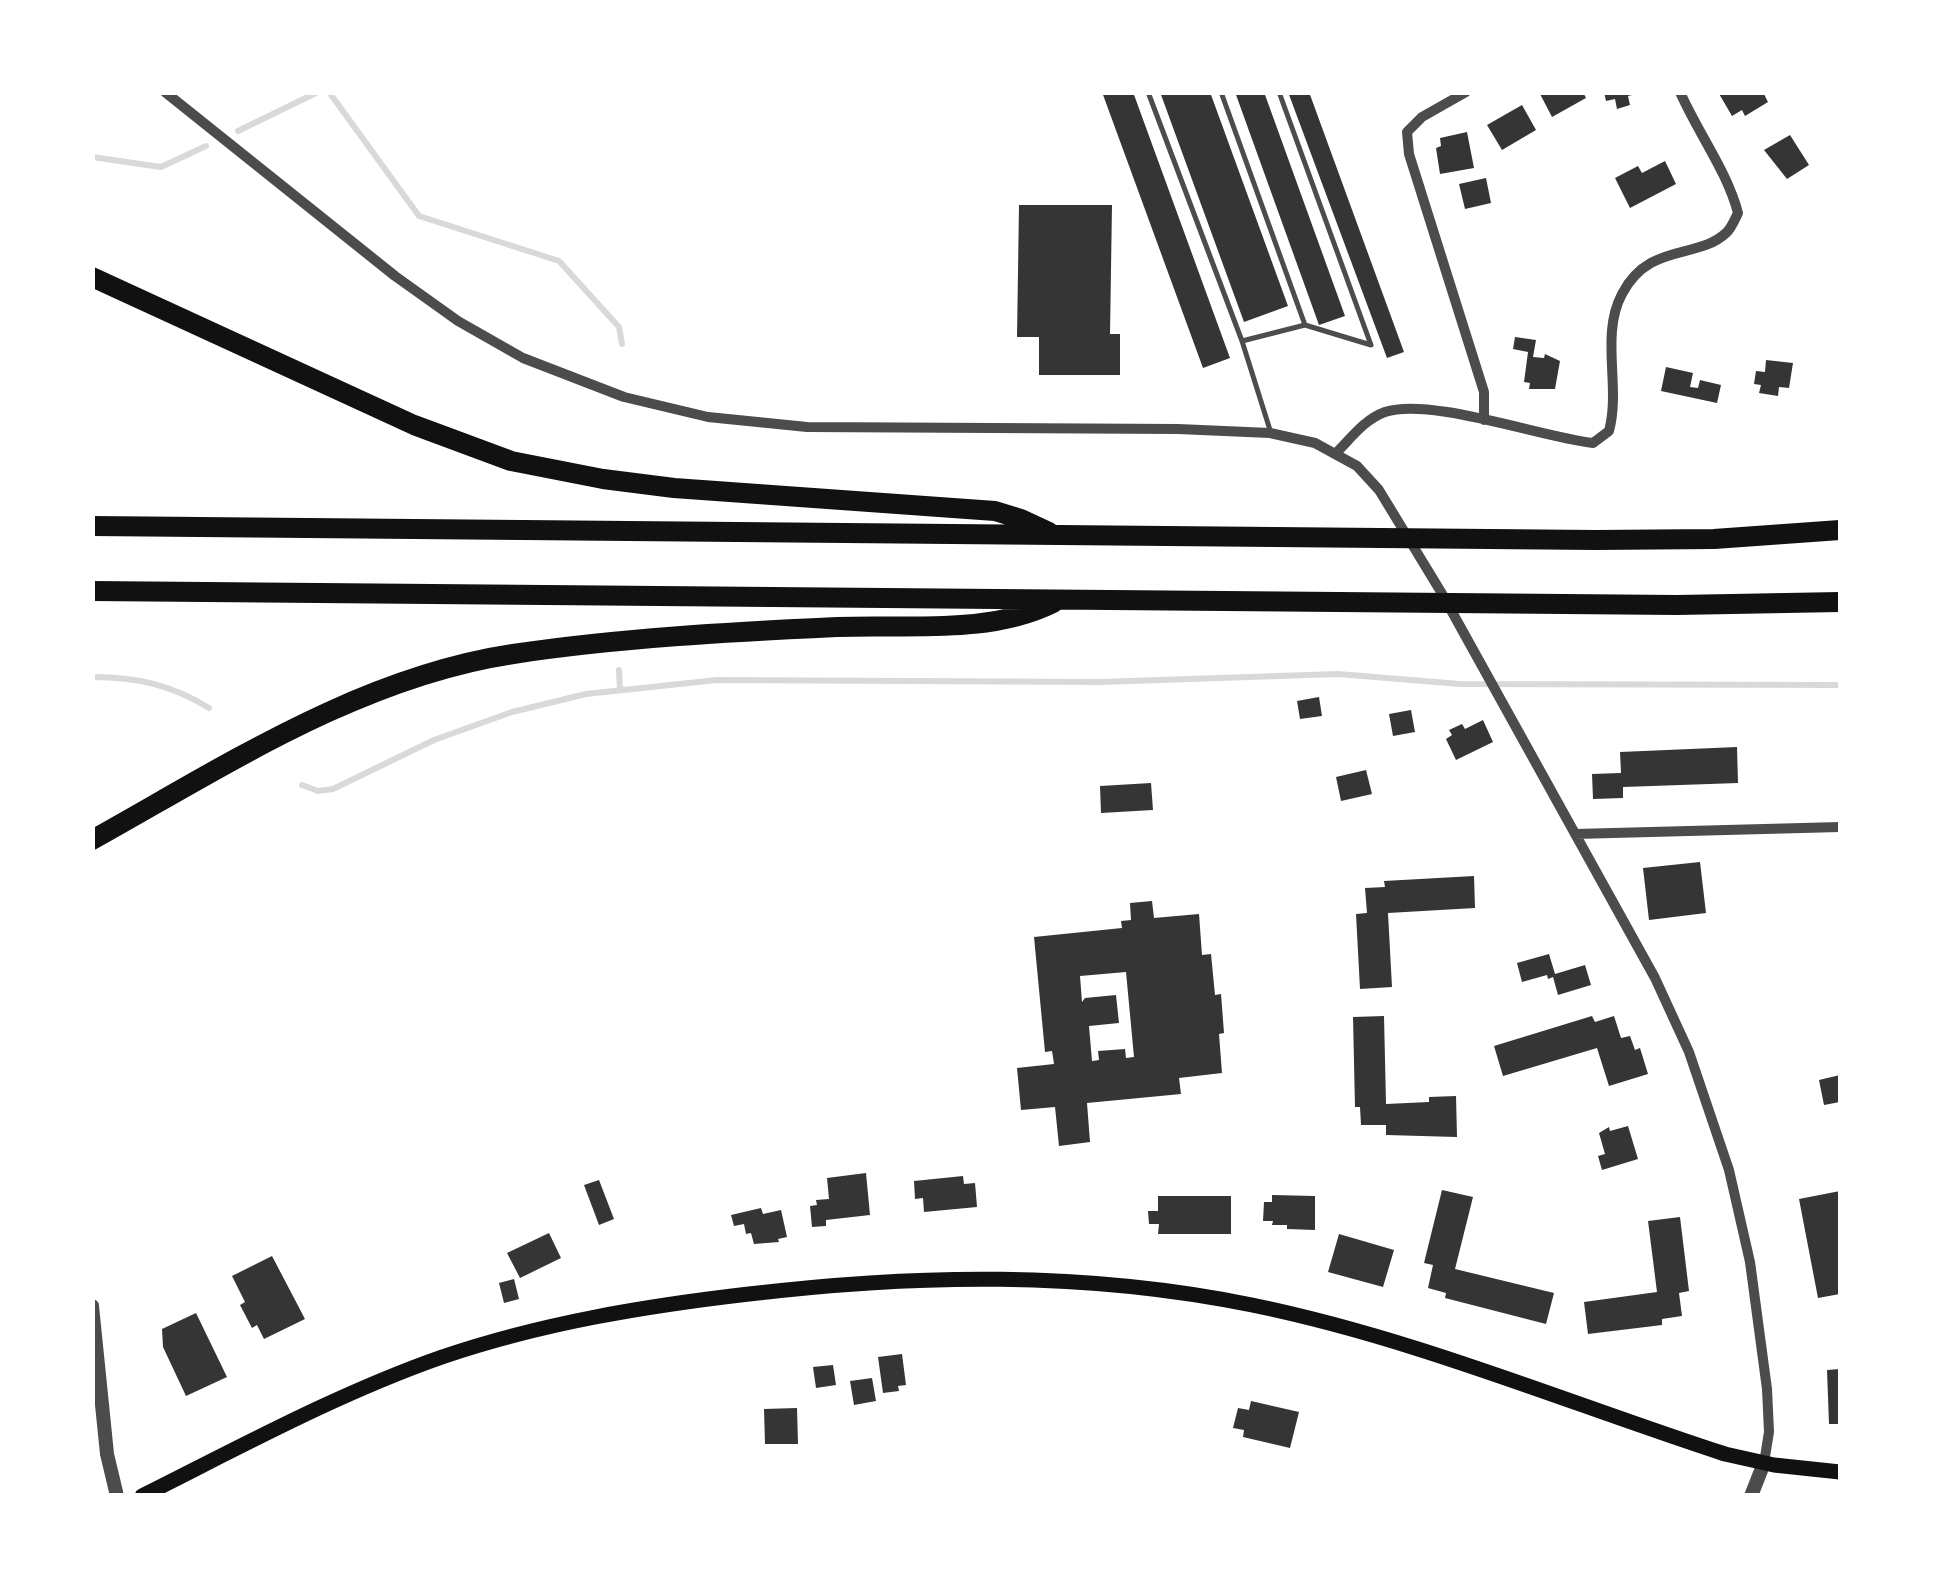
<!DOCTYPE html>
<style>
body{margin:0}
#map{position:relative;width:1933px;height:1588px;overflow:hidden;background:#fff;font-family:Jost,sans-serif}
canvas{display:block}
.frame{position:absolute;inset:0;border:95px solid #fff;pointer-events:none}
</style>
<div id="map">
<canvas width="1933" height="1588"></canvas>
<div class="frame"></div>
</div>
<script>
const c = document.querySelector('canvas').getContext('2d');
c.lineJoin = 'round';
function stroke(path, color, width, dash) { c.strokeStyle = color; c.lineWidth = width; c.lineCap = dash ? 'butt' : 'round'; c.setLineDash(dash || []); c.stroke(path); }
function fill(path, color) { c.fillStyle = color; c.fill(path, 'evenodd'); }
stroke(new Path2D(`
 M329,92L419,216L559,261L619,327L622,344
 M238,131L318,92
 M92,157L161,167L206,146
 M619,670L620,689
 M92,677C137,677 172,685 209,708
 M302,785L318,791L333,789L434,740L512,712L586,694L717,680L1100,682L1338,674L1460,684L1840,685`), '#d9d9d9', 6);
fill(new Path2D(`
 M1102,92H1133L1230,358L1203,368Z
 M1160,92H1210L1288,306L1244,322Z
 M1235,92H1264L1345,316L1319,325Z
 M1288,92H1309L1404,352L1387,358Z
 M1539,92H1583L1586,98L1552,117Z
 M1604,92H1636V94L1628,96L1630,105L1617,109L1615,99L1606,101Z
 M1718,92H1763L1768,102L1745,116L1742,110L1732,116Z
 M1522,105L1536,130L1502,150L1487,125Z
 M1467,132L1474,168L1440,174L1436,148L1441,146L1440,138Z
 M1790,135L1809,165L1787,179L1764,150Z
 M1665,161L1676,184L1630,208L1615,178L1638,166L1642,173Z
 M1486,178L1491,203L1465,209L1459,184Z
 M1019,205H1112L1110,334H1120V375H1039V337H1017Z
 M1515,337L1536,340L1533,357L1544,358L1545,354L1560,361L1555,389H1529L1530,383L1524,382L1528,352L1513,349Z
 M1766,360L1793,363L1789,388L1779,387L1778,396L1759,393L1761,385L1754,384L1756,371L1765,372Z
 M1666,367L1693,373L1690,387L1698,388L1700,380L1721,385L1717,403L1661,391Z
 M1319,697L1322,716L1300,719L1297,701Z
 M1411,710L1415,732L1393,736L1389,714Z
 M1483,720L1493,742L1456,760L1446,739L1452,735L1449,730L1462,724L1465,729Z
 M1737,747L1738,783L1623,787V798L1593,799L1592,774L1621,773L1620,752Z
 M1366,770L1372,794L1341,801L1336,777Z
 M1151,783L1153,810L1101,813L1100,786Z
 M1700,862L1706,913L1649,920L1643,868Z
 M1474,876L1475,908L1388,913L1392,987L1360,989L1356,914L1367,913L1365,888L1385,887L1384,881Z
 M1152,901L1154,918L1199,914L1202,955L1211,954L1215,995L1221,994L1224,1033L1219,1034L1222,1073L1179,1078L1181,1094L1087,1103L1090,1142L1059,1146L1055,1107L1021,1110L1017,1068L1054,1064L1052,1051L1045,1052L1034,937L1122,928L1121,921L1131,920L1130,903ZM1126,972L1134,1057L1126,1058L1125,1049L1098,1051L1099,1060L1092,1061L1089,1026L1119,1023L1116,995L1085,998L1082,1002L1080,976Z
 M1549,954L1555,974L1585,965L1591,985L1558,995L1553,977L1548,979L1547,975L1522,982L1517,963Z
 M1384,1016L1386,1104L1429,1102V1097L1456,1096L1457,1137L1386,1135V1125H1361L1360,1107H1355L1353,1017Z
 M1592,1016L1595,1022L1614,1016L1621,1038L1630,1036L1635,1050L1640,1048L1648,1074L1609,1086L1597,1048L1503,1076L1494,1046Z
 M1840,1075V1102L1824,1105L1819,1080Z
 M1628,1126L1638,1159L1602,1170L1598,1156L1605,1154L1599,1133L1609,1127L1610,1131Z
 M866,1173L870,1215L826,1220V1226L812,1227L810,1206L817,1205L816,1200L829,1199L827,1178Z
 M963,1176L964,1184L975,1183L977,1207L924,1212L923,1198L915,1199L914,1181Z
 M599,1180L614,1219L599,1225L584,1185Z
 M1442,1190L1473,1197L1455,1269L1554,1293L1546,1324L1445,1298L1446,1293L1428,1288L1433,1265L1424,1263Z
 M1840,1191V1294L1818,1298L1799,1199Z
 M1272,1195L1315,1196V1230L1287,1229V1225H1272L1273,1221H1263L1264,1202H1272Z
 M1158,1196H1231V1234H1158L1159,1224H1149L1148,1211H1158Z
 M761,1208L763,1214L781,1210L787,1237L778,1239L779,1242L754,1244L751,1233L746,1234L744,1224L734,1226L731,1215Z
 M1680,1217L1689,1291L1679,1293L1682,1316L1662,1319V1325L1588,1334L1584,1302L1657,1292L1648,1221Z
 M549,1233L561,1258L520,1278L507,1253Z
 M1339,1234L1394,1250L1383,1287L1328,1272Z
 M272,1256L305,1319L264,1339L257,1325L252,1328L240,1305L245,1302L232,1276Z
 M514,1279L519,1299L504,1303L499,1283Z
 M196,1313L227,1377L186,1396L163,1347L162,1329Z
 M902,1354L906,1385L898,1386L899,1391L883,1393L878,1357Z
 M833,1365L836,1385L816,1388L813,1367Z
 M1840,1369V1424H1829L1827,1370Z
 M872,1378L876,1401L854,1405L850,1381Z
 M1251,1401L1299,1412L1290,1448L1243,1437L1244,1430L1233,1428L1238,1408L1249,1410Z
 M797,1408L798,1444H765L764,1409Z`), '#353535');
stroke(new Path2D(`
 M1148,92L1242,341L1270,430
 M1221,92L1305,325L1242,341
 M1279,92L1371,345L1305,325`), '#4c4c4c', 5);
stroke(new Path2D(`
 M165,92L395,276L458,321L523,358L624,397L708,417L807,427L1178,429L1270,433L1315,443L1357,466L1379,490L1441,592L1655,978L1689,1052L1729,1170L1750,1262L1767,1389L1769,1432L1764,1463
 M1466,92L1422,117L1407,132L1409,154L1484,392V420
 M1337,452C1351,438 1365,419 1385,412C1430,397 1541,437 1593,443L1609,431C1621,387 1600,335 1622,294C1649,242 1697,260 1726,233C1731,229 1735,219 1738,213C1727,171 1698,133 1680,92
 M1575,834L1840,827`), '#4c4c4c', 10);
stroke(new Path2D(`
 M92,1306L107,1454L117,1496
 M1751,1496L1764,1463`), '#4c4c4c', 14);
stroke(new Path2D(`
 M142,1496C240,1447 339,1393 442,1357C542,1323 645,1306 749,1294C917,1274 1085,1271 1252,1305C1414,1338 1568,1403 1725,1454L1774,1465L1840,1472`), '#111', 15);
stroke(new Path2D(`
 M92,277L414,425L511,461L603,479L674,488L995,511L1021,519L1049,532
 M92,526L1596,540L1714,539L1840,530
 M92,591L1677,605L1840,602
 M92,840C225,766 360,677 513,654C619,638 730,632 837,627C909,624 988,635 1053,603`), '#111', 20);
</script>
